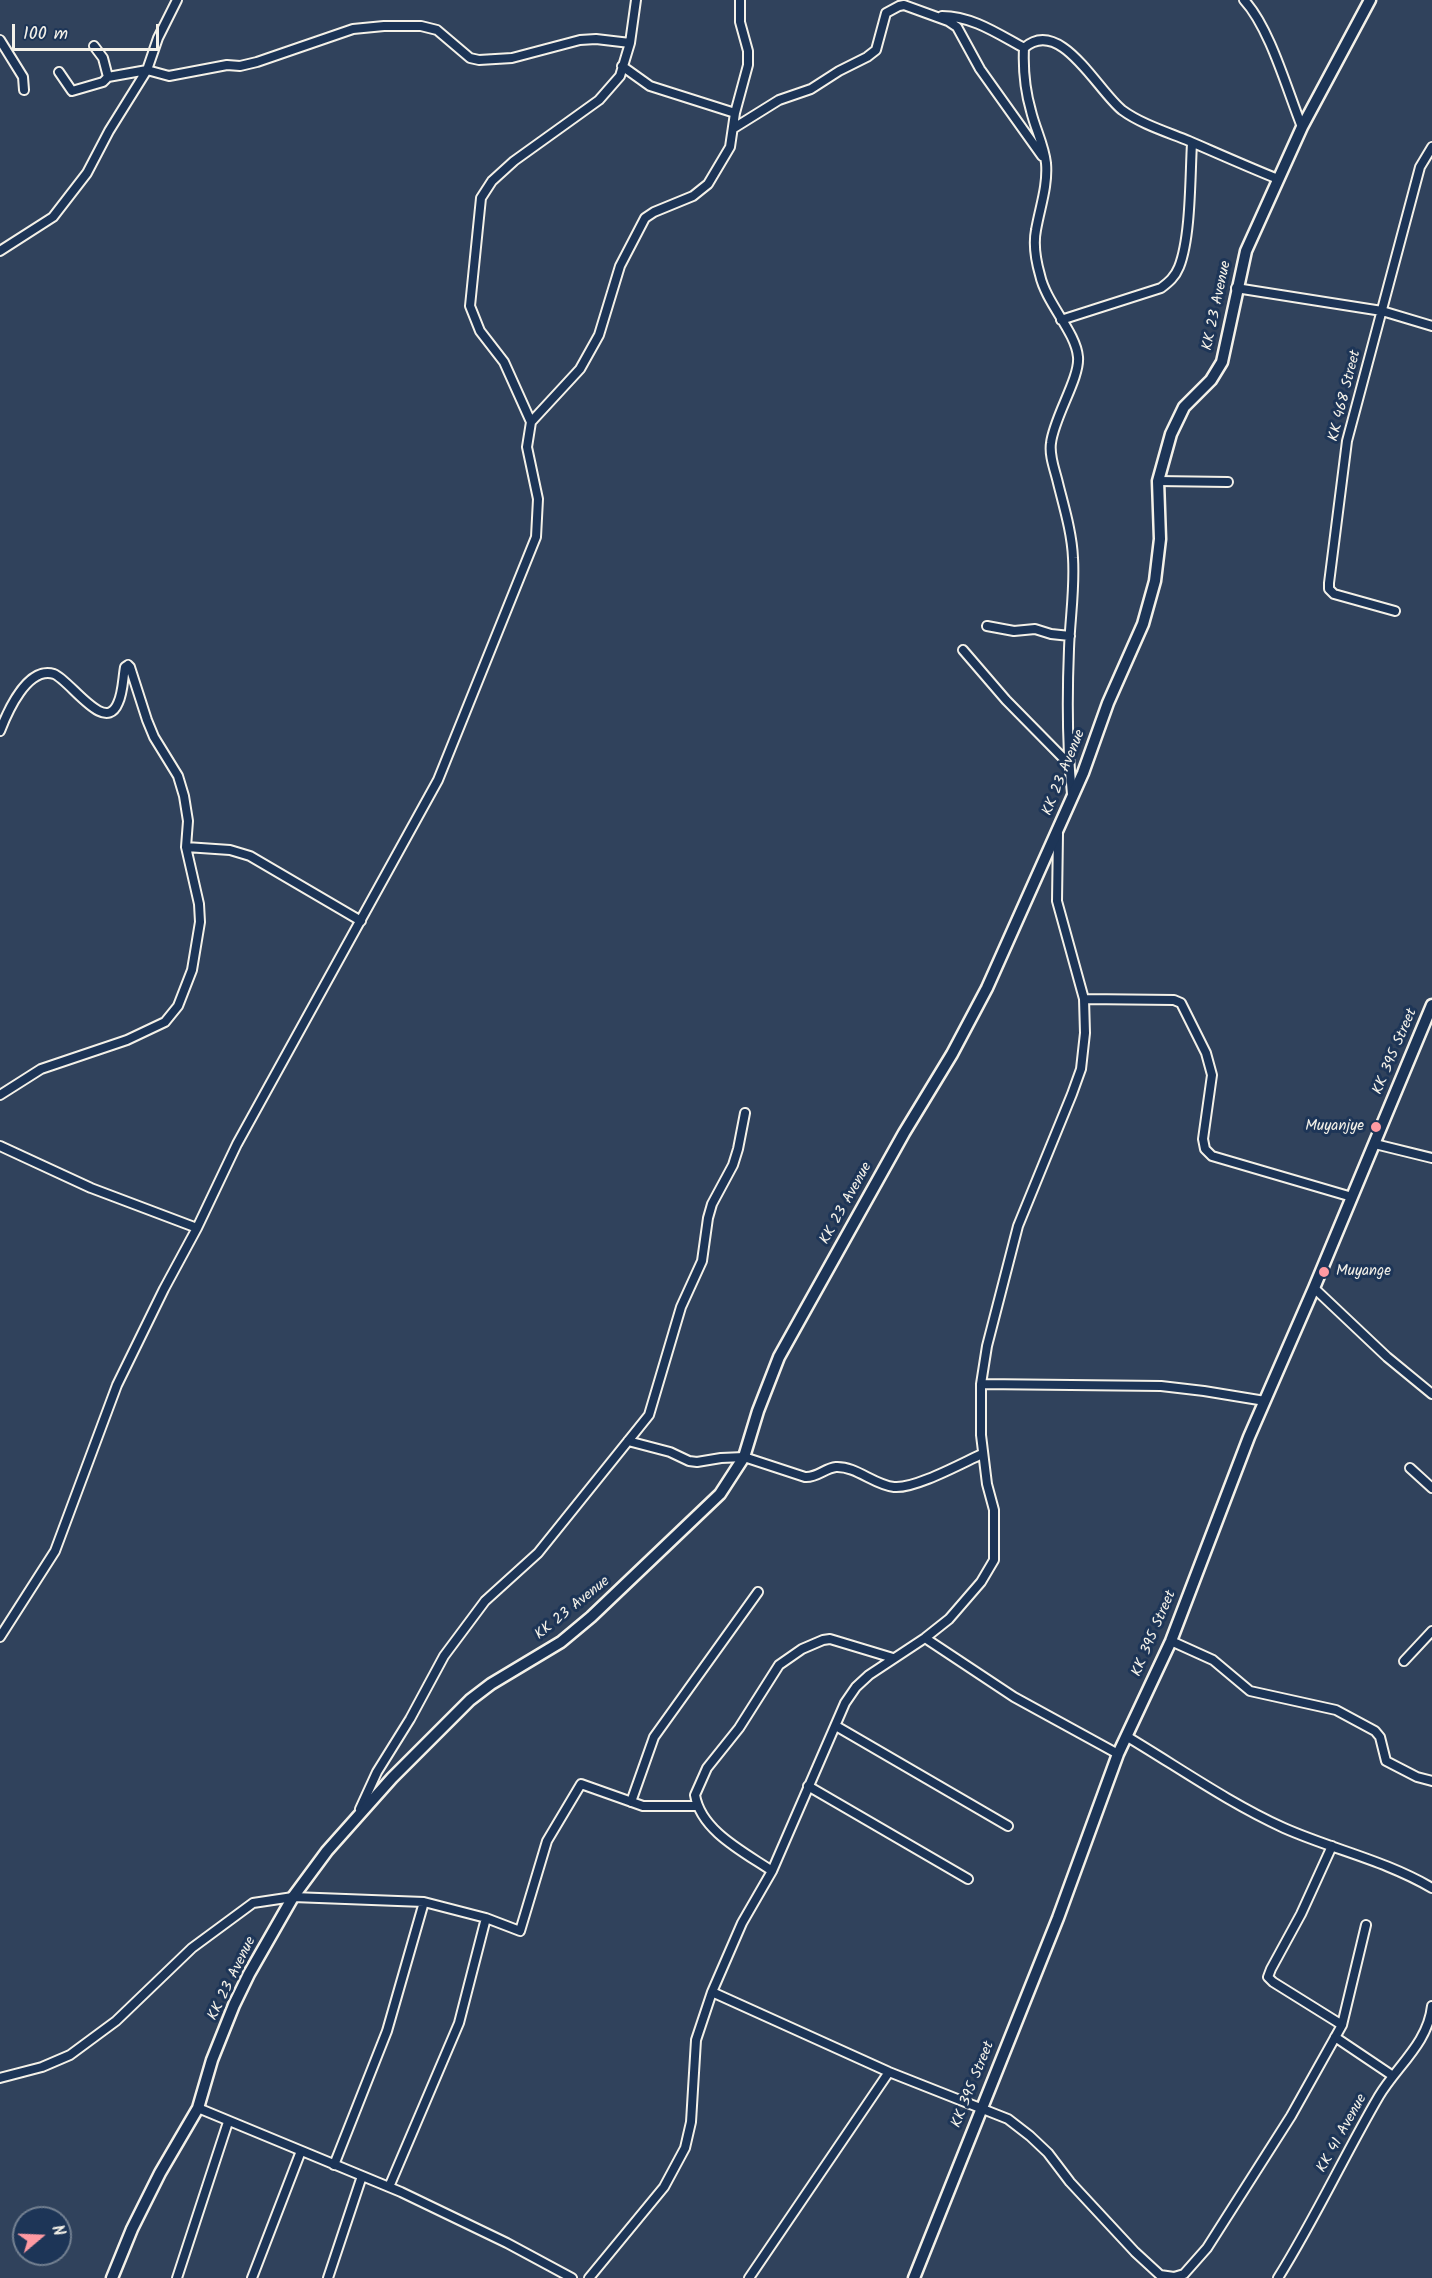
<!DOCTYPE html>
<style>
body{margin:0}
#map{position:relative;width:1432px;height:2278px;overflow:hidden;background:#30425c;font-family:Kalam,sans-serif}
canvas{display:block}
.north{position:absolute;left:12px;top:2206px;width:60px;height:60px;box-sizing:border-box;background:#1d3557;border:2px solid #738091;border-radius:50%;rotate:71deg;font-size:16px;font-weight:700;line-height:24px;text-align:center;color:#f4f1e8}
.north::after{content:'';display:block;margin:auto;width:21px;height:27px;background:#ff9aa2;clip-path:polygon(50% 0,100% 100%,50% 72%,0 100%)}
.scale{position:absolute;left:12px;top:24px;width:147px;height:27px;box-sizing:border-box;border:3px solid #f4f1e8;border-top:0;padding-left:8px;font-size:18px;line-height:21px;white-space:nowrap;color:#f4f1e8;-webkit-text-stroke:4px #1d3557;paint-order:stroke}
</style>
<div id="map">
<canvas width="1432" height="2278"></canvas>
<div class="north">N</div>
<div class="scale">100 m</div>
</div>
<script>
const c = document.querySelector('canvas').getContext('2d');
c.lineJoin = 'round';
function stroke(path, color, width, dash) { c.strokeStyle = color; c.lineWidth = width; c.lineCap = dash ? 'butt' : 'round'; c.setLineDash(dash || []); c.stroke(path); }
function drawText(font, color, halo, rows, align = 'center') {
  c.font = font + ' Kalam,sans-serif'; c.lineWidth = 6; c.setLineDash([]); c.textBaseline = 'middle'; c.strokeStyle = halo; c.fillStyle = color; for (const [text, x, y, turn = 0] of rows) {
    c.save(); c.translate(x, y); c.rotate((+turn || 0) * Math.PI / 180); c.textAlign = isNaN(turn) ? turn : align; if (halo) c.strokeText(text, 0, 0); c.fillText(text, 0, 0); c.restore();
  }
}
const street = new Path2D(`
 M1244,0C1270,28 1287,90 1302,127
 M942,16C972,16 998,34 1024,48
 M0,40L23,77L24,90
 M622,66L650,86L735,113
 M59,72L72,91L103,82L108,77L103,58L94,46
 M108,77L147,70L169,76L227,65L240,66L257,62L353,29L384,26H421L437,30L470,58L479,60L512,58L580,40L596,39L630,43
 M734,128L779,100L811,89L839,71L867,57L876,50L886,13L899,6L904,5L948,21L957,27L980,69L1042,156
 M0,251L53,217L87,173L109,131L147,70L158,38L177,0
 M1236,288L1382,311L1432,326
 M1061,320L1161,288C1169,282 1175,277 1179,267C1191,237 1190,177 1192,143
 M531,422L504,362L480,331L470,306L481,198L492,181L514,161L599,100L620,76L630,43L636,0
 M1158,481L1228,482
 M1395,611L1334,594L1329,589V583L1347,441L1420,167L1432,147
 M987,626L1014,631L1035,629L1051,634L1070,636
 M963,650L1006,700L1069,764
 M0,731C7,713 27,666 54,674C70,680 105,735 118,703C123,693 123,678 125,667L128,665
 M1072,794C1067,746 1067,697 1069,649C1070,618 1075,589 1073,558C1072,533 1064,507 1058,483C1055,470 1049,456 1051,443C1054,417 1080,378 1078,357C1076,332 1046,303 1040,275C1036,261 1033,245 1036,230C1040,207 1048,186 1046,163C1044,145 1035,128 1031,111C1025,90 1023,69 1024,48C1060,16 1097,90 1122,110C1141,124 1167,132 1189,141C1219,154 1248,167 1278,179
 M186,847L230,850L250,856L361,921
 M1084,999L1174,1000L1181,1003L1206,1053L1212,1075L1203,1139L1205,1149L1212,1156L1352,1197
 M0,1095L41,1069L127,1040L165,1022L178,1006L192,970L200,922L199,904L186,847L188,821L184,796L178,776L154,737L147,720L130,667L128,665
 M1375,1144L1432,1158
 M0,1146L91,1188L197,1228L237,1144L438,780L536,537L538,499L527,447L531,422L580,369L599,335L620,266L645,218L654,212L693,196L708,184L730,147L735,113L748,65V51L740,22V0
 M1314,1288L1387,1357L1432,1394
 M981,1384L1161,1386L1204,1391L1265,1401
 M628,1441L670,1452L689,1461L697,1462L721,1458L744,1457L805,1477C817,1478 825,1468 836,1467C856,1466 874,1485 894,1487C915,1489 962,1463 982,1454
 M1410,1468L1432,1488
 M0,1637L55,1551L117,1385L164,1289L197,1228
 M925,1638L1014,1697L1118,1754
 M1171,1641L1213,1660L1250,1691L1336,1710L1375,1731L1380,1737L1386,1761L1417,1777L1432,1781
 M1404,1661L1432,1631
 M836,1726L1008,1826
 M1126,1736C1178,1767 1229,1803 1284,1828C1334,1850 1384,1860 1432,1888
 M808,1786L968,1879
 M631,1802L654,1737L758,1592
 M360,1809L377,1772L410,1719L444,1656L485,1601L538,1553L649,1415L681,1307L702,1261L708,1218L712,1204L733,1165L738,1149L745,1113
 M1332,1846L1301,1914L1271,1969L1268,1977L1273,1982L1342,2025
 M772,1871C744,1852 701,1831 695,1795L707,1768L739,1728L779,1665L802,1649L823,1640L830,1639L893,1658
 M712,1992L889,2072L1008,2119L1030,2136L1048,2153L1070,2182L1135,2252L1160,2275L1174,2277L1184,2274L1207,2248L1291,2116L1342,2025L1366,1925
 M1335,2037L1393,2076
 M0,2078L42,2067L70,2055L116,2021L192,1948L253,1903L293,1897L424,1902L486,1918L520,1931L547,1841L581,1784L643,1806H697
 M198,2108L401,2192L507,2243L572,2278
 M334,2165L387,2031L424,1902
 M389,2187L459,2023L486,1918
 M177,2278L228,2122
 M252,2278L301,2151
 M328,2278L362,2176
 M589,2278L664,2187L685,2148L691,2122L696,2040L712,1992L742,1923L772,1871L845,1703L856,1687L869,1675L925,1638L949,1619L981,1582L994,1560V1510L987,1484L981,1435V1384L987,1346L1018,1226L1072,1094L1081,1069L1085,1033L1084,999L1057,901L1058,834
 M749,2278L889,2072
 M1278,2278C1315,2219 1344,2156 1379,2096C1397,2066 1428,2043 1432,2006`);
const secondary = new Path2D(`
 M112,2278L132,2229L160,2173L198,2108L212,2060L234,2005L249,1974L293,1897L327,1851L392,1778L470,1700L491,1684L561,1642L591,1617L720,1494L744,1457L758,1411L779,1357L904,1133L952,1054L987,988L1083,773L1108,703L1143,624L1155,581L1160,539L1158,481L1171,434L1184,407L1211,380L1222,362L1246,251L1302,127L1370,0
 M914,2278L1058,1918L1118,1754L1171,1641L1249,1437L1314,1288L1432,1005`);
stroke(street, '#f4f1e8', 12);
stroke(secondary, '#f4f1e8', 15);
stroke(street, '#1d3557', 8);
stroke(secondary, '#1d3557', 10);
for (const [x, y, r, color] of [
 [1376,1127,6,"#ff9aa2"],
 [1324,1272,6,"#ff9aa2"]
]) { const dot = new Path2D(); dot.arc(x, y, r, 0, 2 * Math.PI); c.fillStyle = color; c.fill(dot); stroke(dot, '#1d3557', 2); }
drawText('15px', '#f4f1e8', '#1d3557', [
 ["KK 23 Avenue",1218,306,-78],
 ["KK 468 Street",1346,396,-76],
 ["KK 23 Avenue",1065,773,-68],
 ["KK 395 Street",1396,1052,-67],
 ["KK 23 Avenue",847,1204,-61],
 ["KK 23 Avenue",573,1609,-39],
 ["KK 395 Street",1155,1634,-67],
 ["KK 23 Avenue",233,1979,-64],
 ["KK 395 Street",974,2085,-68],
 ["KK 41 Avenue",1343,2134,-61]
]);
drawText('15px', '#f4f1e8', '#1d3557', [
 ["Muyanjye",1364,1127],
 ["Muyange",1336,1272,"left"]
], 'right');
</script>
